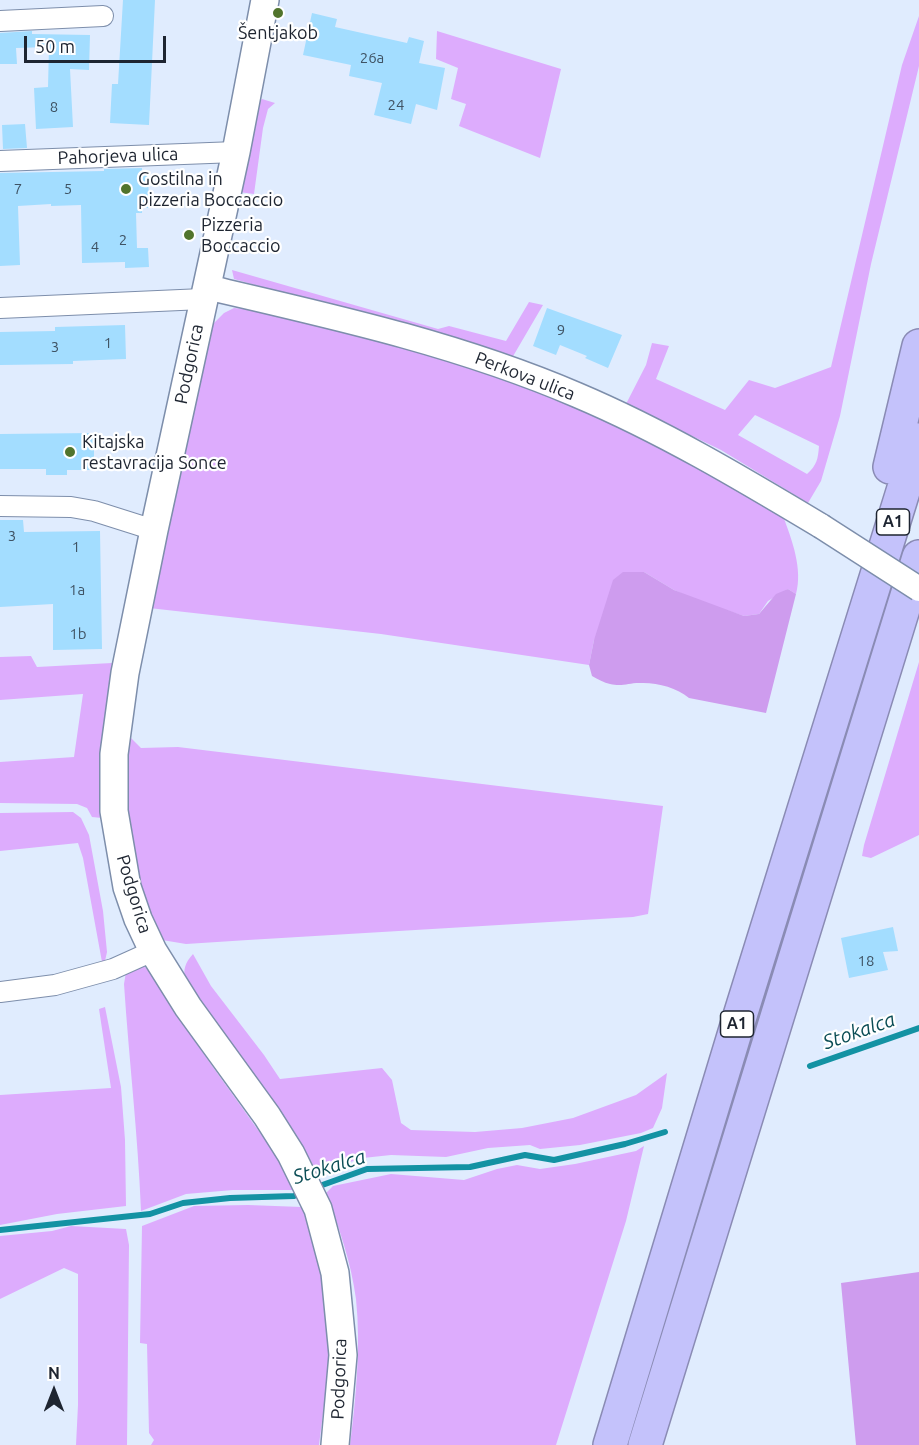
<!DOCTYPE html>
<meta charset="utf-8">
<style>
body{margin:0}
#map{position:relative;width:919px;height:1445px;overflow:hidden;background:#e0ecfe;font-family:Ubuntu,sans-serif}
canvas{display:block}
.north{position:absolute;left:24px;top:1361px;width:60px;height:60px;-webkit-text-stroke:4px #fff;paint-order:stroke;rotate:0deg;font-size:16px;font-weight:700;line-height:24px;text-align:center;color:#1e2531}
.north::after{content:'';display:block;margin:auto;width:21px;height:27px;background:#1e2531;clip-path:polygon(50% 0,100% 100%,50% 72%,0 100%)}
.scale{position:absolute;left:24px;top:36px;width:142px;height:27px;box-sizing:border-box;border:3px solid #1e2531;border-top:0;padding-left:8px;font-size:18px;line-height:21px;white-space:nowrap;color:#1e2531;-webkit-text-stroke:4px #fff;paint-order:stroke}
</style>
<div id="map">
<canvas width="919" height="1445"></canvas>
<div class="north">N</div>
<div class="scale">50 m</div>
</div>
<script>
const c = document.querySelector('canvas').getContext('2d');
c.lineJoin = 'round';
function fill(path, color) { c.fillStyle = color; c.fill(path, 'evenodd'); }
function stroke(path, color, width, dash) { c.strokeStyle = color; c.lineWidth = width; c.lineCap = dash ? 'butt' : 'round'; c.setLineDash(dash || []); c.stroke(path); }
function drawText(font, color, halo, rows, align = 'center') {
  c.font = font + ' Ubuntu,sans-serif'; c.lineWidth = 4.5; c.setLineDash([]); c.textBaseline = 'middle'; c.strokeStyle = halo; c.fillStyle = color; for (const [text, x, y, turn = 0] of rows) {
    c.save(); c.translate(x, y); c.rotate((+turn || 0) * Math.PI / 180); c.textAlign = isNaN(turn) ? turn : align; if (halo) c.strokeText(text, 0, 0); c.fillText(text, 0, 0); c.restore();
  }
}
fill(new Path2D(`
 M919,16V66L871,264L840,416L821,481L808,503L721,450L626,404L646,365L652,343L669,346L656,379L725,410L749,380L775,388L831,367L902,65ZM755,415L819,446C818,459 817,465 807,474L738,435Z
 M437,31L561,69L540,158L459,126L466,104L451,99L458,68L436,59Z
 M262,99L275,103L268,109L263,128L254,194L239,192L256,105Z
 M232,270L438,329L449,326L506,341L529,302L543,305L512,358L234,279Z
 M234,308L254,310L416,347L521,382L687,457L783,516C792,540 803,569 796,594L788,589L768,601L759,614L744,616L699,601L674,590L644,572L594,640L589,665L381,634L149,608L212,325L224,313Z
 M31,656L37,667L112,663L99,765L102,818L92,817L87,808L77,804L0,803V762L74,757L83,694L0,700V657Z
 M919,662V835L871,858L862,856L864,845Z
 M128,735L141,748L178,747L663,806L648,914L633,917L248,940L186,944L162,940C139,888 123,829 125,772C125,760 127,747 128,735Z
 M73,812L81,818L89,835L103,911L107,952L105,961L102,962L83,858L78,843L0,851V813Z
 M193,954L211,986L264,1055L280,1079L382,1068L392,1080L401,1123L411,1130L475,1132L522,1128L573,1118L636,1095L667,1073L662,1108L653,1128L641,1133L580,1145L540,1149L530,1145L488,1148L446,1157L391,1155L363,1158L347,1163L329,1166L320,1178L297,1136L268,1093L185,981C183,969 185,963 193,954Z
 M137,964L144,966L149,971C179,1021 214,1068 248,1116C264,1139 285,1163 295,1190H233L186,1194L141,1211C138,1135 129,1060 124,984L126,972Z
 M105,1007L121,1087L125,1140L126,1206L57,1214L0,1225V1095L111,1088L99,1009Z
 M644,1146L626,1221L556,1445H350C356,1397 361,1347 356,1299C351,1262 339,1227 326,1193L333,1186L391,1174L464,1180L497,1169L517,1165L540,1169L575,1164L636,1151Z
 M248,1205L302,1207L309,1222L322,1271L329,1342V1365L319,1445H151L154,1440L149,1433L147,1344L140,1343L142,1226L194,1206Z
 M71,1226L126,1229L129,1245L127,1445H76L78,1405V1274L64,1268L0,1299V1236L52,1231Z`), '#ddacfd');
fill(new Path2D(`
 M623,572H644L674,590L744,616L759,614L776,594L788,589L796,594L766,713L689,698C676,687 656,682 639,683C628,683 622,687 610,684C604,683 598,679 592,676L589,665L594,640L613,580Z
 M919,1272V1445H856L841,1283Z`), '#ce9cee');
stroke(new Path2D(`
 M810,1066L919,1028
 M314,1188L367,1169L470,1167L525,1155L554,1160L625,1144L665,1132
 M0,1230L150,1214L183,1203L230,1198L294,1196L302,1193`), '#1392a3', 6);
fill(new Path2D(`
 M123,0H155L149,125L110,123L112,84H118Z
 M312,13L337,19L335,27L407,43L409,37L424,41L419,63L445,68L437,110L416,104L411,124L374,115L382,83L349,76L351,65L303,55Z
 M32,31V34L90,35L89,70L70,69L73,127L36,129L34,88L48,87L49,47L16,48L17,64H0V33Z
 M25,124L27,148L3,149L2,125Z
 M142,168V170H148L149,208H142V213H136L137,248H148L149,267L125,268V262L82,263L81,205L51,206V204L18,206L20,265L0,266V173L104,171V169Z
 M547,308L622,335L608,368L585,358L587,356L560,345L556,355L533,346Z
 M125,325L126,359L73,361V364L0,365V332L55,331V327Z
 M94,433V470H67V475H46V469H0V434Z
 M0,520H23L24,532L100,531L102,649L53,650V604L0,607Z
 M893,927L898,951L883,952L888,970L849,978L841,938Z`), '#a3ddff');
const minor = new Path2D(`
 M0,21L103,16
 M0,161L236,152
 M0,308L203,299
 M0,506L71,507L94,511L154,530
 M0,992L55,985L113,969L153,951`);
const tertiary = new Path2D(`
 M206,287C331,316 458,344 577,395C662,431 741,478 821,526`);
const secondary = new Path2D(`
 M265,0L236,152L154,530L125,673L114,754V811L127,887L138,919L153,951L188,1007L267,1116L291,1154L318,1209L335,1273L343,1355L335,1445`);
const motorway = new Path2D(`
 M890,467L919,346
 M610,1445L739,1019L919,440
 M645,1445L919,557`);
stroke(minor, '#7d8eab', 22);
stroke(tertiary, '#7d8eab', 27);
stroke(secondary, '#7d8eab', 30);
stroke(motorway, '#8a8bb4', 36);
stroke(minor, '#fff', 20);
stroke(tertiary, '#fff', 24);
stroke(secondary, '#fff', 27);
stroke(motorway, '#c4c2fb', 33);
const tertiaryBridge = new Path2D(`
 M821,526L919,589`);
stroke(tertiaryBridge, '#7d8eab', 27, []);
stroke(tertiaryBridge, '#fff', 24);
for (const [x, y, r, color] of [
 [278,13,6,"#51742c"],
 [126,189,6,"#51742c"],
 [189,235,6,"#51742c"],
 [70,452,6,"#51742c"]
]) { const dot = new Path2D(); dot.arc(x, y, r, 0, 2 * Math.PI); c.fillStyle = color; c.fill(dot); stroke(dot, '#fff', 2); }
drawText('15px', '#3f5364', null, [
 ["26a",372,58],
 ["24",396,105],
 ["8",54,107],
 ["7",18,189],
 ["5",68,189],
 ["2",123,240],
 ["4",95,247],
 ["9",561,330],
 ["1",108,343],
 ["3",55,347],
 ["3",12,536],
 ["1",76,547],
 ["1a",77,590],
 ["1b",78,634],
 ["18",866,961]
]);
for (const [x, y, w] of [
 [893,522,33],
 [737,1024,33]
]) { const box = new Path2D(); box.roundRect(x - w / 2, y - 13, w, 26, 4.5); c.fillStyle = '#fff'; c.fill(box); stroke(box, '#1e2531', 1.5); }
drawText('bold 16px', '#1e2531', null, [
 ["A1",893,522],
 ["A1",737,1024]
]);
drawText('18px', '#1e2531', '#fff', [
 ["Šentjakob",278,33,"center"],
 ["Gostilna in",138,179],
 ["pizzeria Boccaccio",138,200],
 ["Pizzeria",201,225],
 ["Boccaccio",201,246],
 ["Kitajska",82,442],
 ["restavracija Sonce",82,463]
], 'left');
drawText('18px', '#1e2531', '#fff', [
 ["Pahorjeva ulica",118,156,-2],
 ["Podgorica",189,364,-78],
 ["Perkova ulica",525,376,21],
 ["Podgorica",134,894,73],
 ["Podgorica",339,1379,-88]
]);
drawText('italic 20px', '#0b4d55', '#fff', [
 ["Stokalca",859,1031,-19],
 ["Stokalca",329,1167,-17]
]);
</script>
